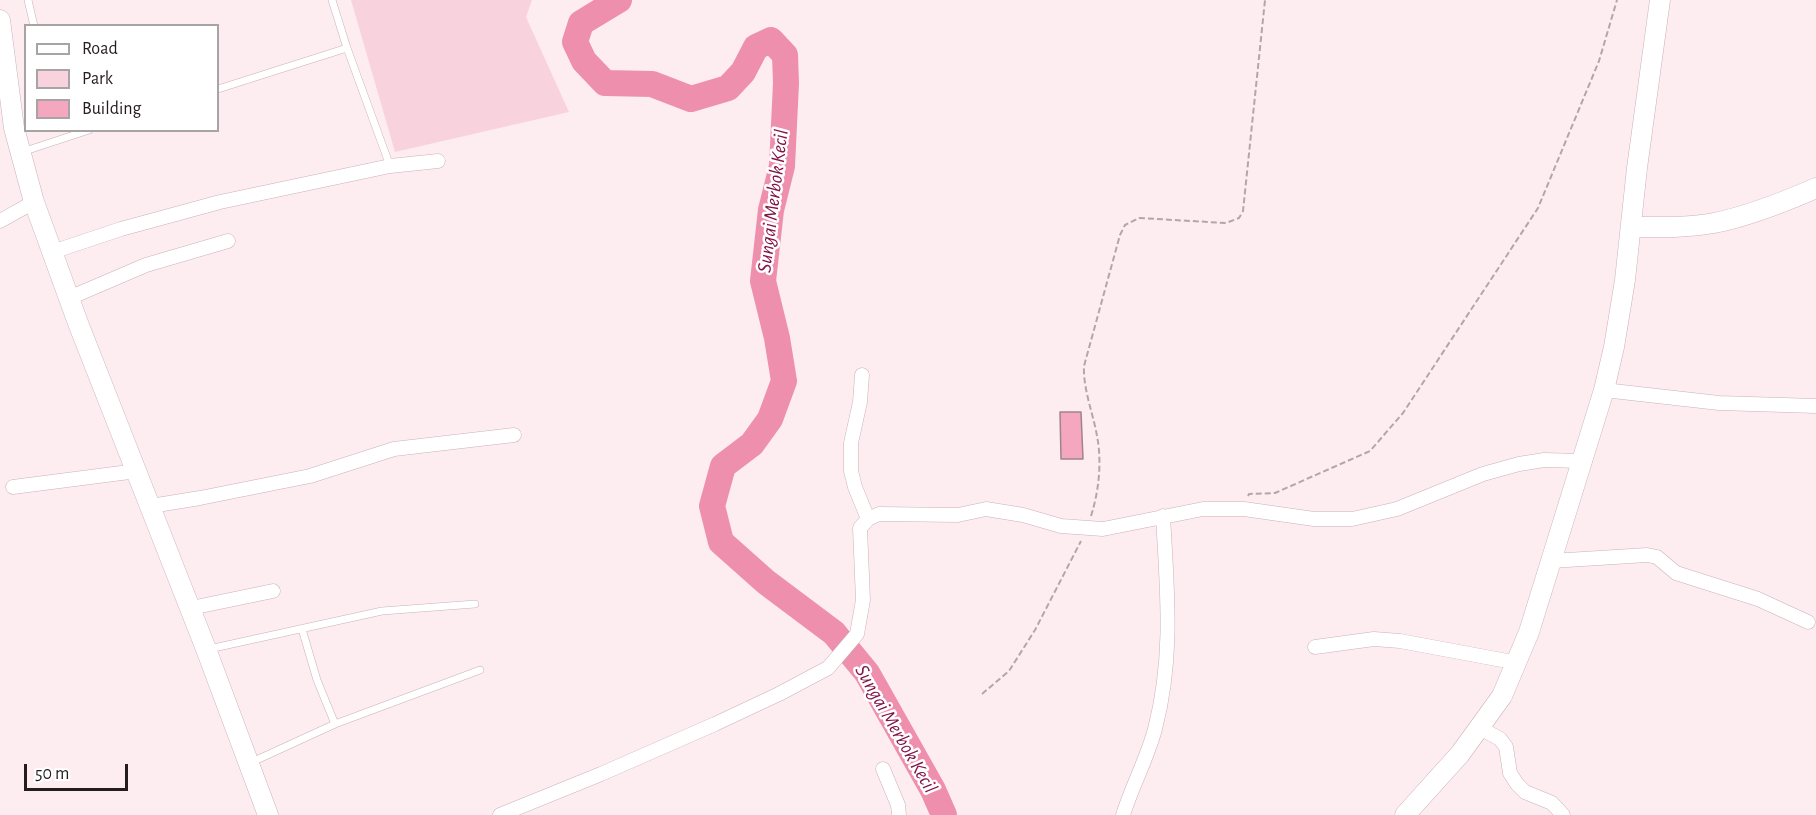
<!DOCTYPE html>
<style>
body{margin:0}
#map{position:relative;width:1816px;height:815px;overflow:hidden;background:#fdedf1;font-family:"Alegreya Sans",sans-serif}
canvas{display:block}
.legend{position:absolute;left:24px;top:24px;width:195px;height:108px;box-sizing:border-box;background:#fff;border:2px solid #a8a4a5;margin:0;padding:8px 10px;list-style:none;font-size:18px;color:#251c1e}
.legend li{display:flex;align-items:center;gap:12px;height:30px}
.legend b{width:30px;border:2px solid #a8a4a5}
.scale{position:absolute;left:24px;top:764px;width:104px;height:27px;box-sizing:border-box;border:3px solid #251c1e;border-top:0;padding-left:8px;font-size:18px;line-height:21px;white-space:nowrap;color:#251c1e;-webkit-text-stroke:4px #fff;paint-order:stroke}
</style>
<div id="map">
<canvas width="1816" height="815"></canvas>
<ul class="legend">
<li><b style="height:8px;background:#fff"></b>Road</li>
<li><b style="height:16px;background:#f8d3dd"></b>Park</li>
<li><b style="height:16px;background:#f4a7be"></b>Building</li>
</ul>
<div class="scale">50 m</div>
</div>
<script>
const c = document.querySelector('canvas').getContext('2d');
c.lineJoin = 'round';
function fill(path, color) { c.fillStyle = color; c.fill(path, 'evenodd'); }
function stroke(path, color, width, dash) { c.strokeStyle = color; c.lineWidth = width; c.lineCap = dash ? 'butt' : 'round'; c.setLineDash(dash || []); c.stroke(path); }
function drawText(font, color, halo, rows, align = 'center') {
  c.font = font + ' "Alegreya Sans",sans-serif'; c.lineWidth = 5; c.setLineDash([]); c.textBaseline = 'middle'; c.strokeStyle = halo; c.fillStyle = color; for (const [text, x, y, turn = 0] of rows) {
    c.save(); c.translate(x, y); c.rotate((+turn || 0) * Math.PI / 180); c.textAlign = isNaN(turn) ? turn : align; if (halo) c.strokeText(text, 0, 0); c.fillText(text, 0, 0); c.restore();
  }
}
fill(new Path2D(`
 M351,0H532L526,17L569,112L395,152Z`), '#f8d3dd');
stroke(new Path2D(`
 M619,0L581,23L575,42L584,61L605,83L652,84L691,99L728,88L743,72L756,47L771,40L785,55L786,83L782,166L771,210L763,281L777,338L784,381L770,419L752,444L723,466L712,506L721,542L766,582L834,633L867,673L933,790L944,815`), '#ee8fae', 26);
const building = new Path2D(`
 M1060,412H1081L1083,459H1061Z`);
fill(building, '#f4a7be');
stroke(building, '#9d858c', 1.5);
const lane = new Path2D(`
 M28,0L34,26
 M332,0L347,48L390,166
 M218,89L347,48
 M22,152L89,130
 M209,649L382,611L475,604
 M335,724L480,670
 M252,762L335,724L317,680L302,629`);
const street = new Path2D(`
 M0,221L34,202
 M52,252L121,229L220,202L390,166L438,161
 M69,298L146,265L228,241
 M862,375L860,402L851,443V471L855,487L868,519
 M1604,390L1719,403L1816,406
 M13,487L137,471
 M151,506L200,498L310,476L394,449L514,435
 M1551,561L1647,555L1657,557L1676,573L1758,599L1808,622
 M191,608L273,591
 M1315,647L1374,639L1400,641L1518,663
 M1480,728L1500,739L1506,747L1510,773L1517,784L1525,792L1552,803L1563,815
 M883,769L898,805L899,815
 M500,815L601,774L715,724L779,694L828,668L857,634L863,600L860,528L868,519L879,514L958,515L986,509L1023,515L1061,526L1103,529L1203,509H1244L1314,519H1352L1397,509L1483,474L1519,464L1544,460L1581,461
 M1123,815C1132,786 1147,759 1155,729C1174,656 1167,590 1163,516`);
const secondary = new Path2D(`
 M0,20L14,128L34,202L78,323L206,649L268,815
 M1631,227C1659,227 1687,228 1714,223C1749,216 1784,202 1816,188
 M1405,815L1460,754L1502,696L1529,632L1604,390L1614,347L1625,280L1637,168L1660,0`);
stroke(lane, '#cab1b8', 8);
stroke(street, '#cab1b8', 15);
stroke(secondary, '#cab1b8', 21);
stroke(new Path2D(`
 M1248,496L1249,494L1275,493L1370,451L1403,413L1538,208L1599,61L1617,0
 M1091,516C1099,491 1102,461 1097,436C1093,413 1083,389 1084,366L1120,235L1125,225L1139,218L1226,223L1239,218L1243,211L1265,0
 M982,694L1009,671L1035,630L1081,541`), '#b3a6a9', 2, [6, 3]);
stroke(lane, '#fff', 7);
stroke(street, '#fff', 14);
stroke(secondary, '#fff', 20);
drawText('italic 20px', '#821346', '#fff', [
 ["Sungai Merbok Kecil",773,201,-83],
 ["Sungai Merbok Kecil",896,729,60]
]);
</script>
